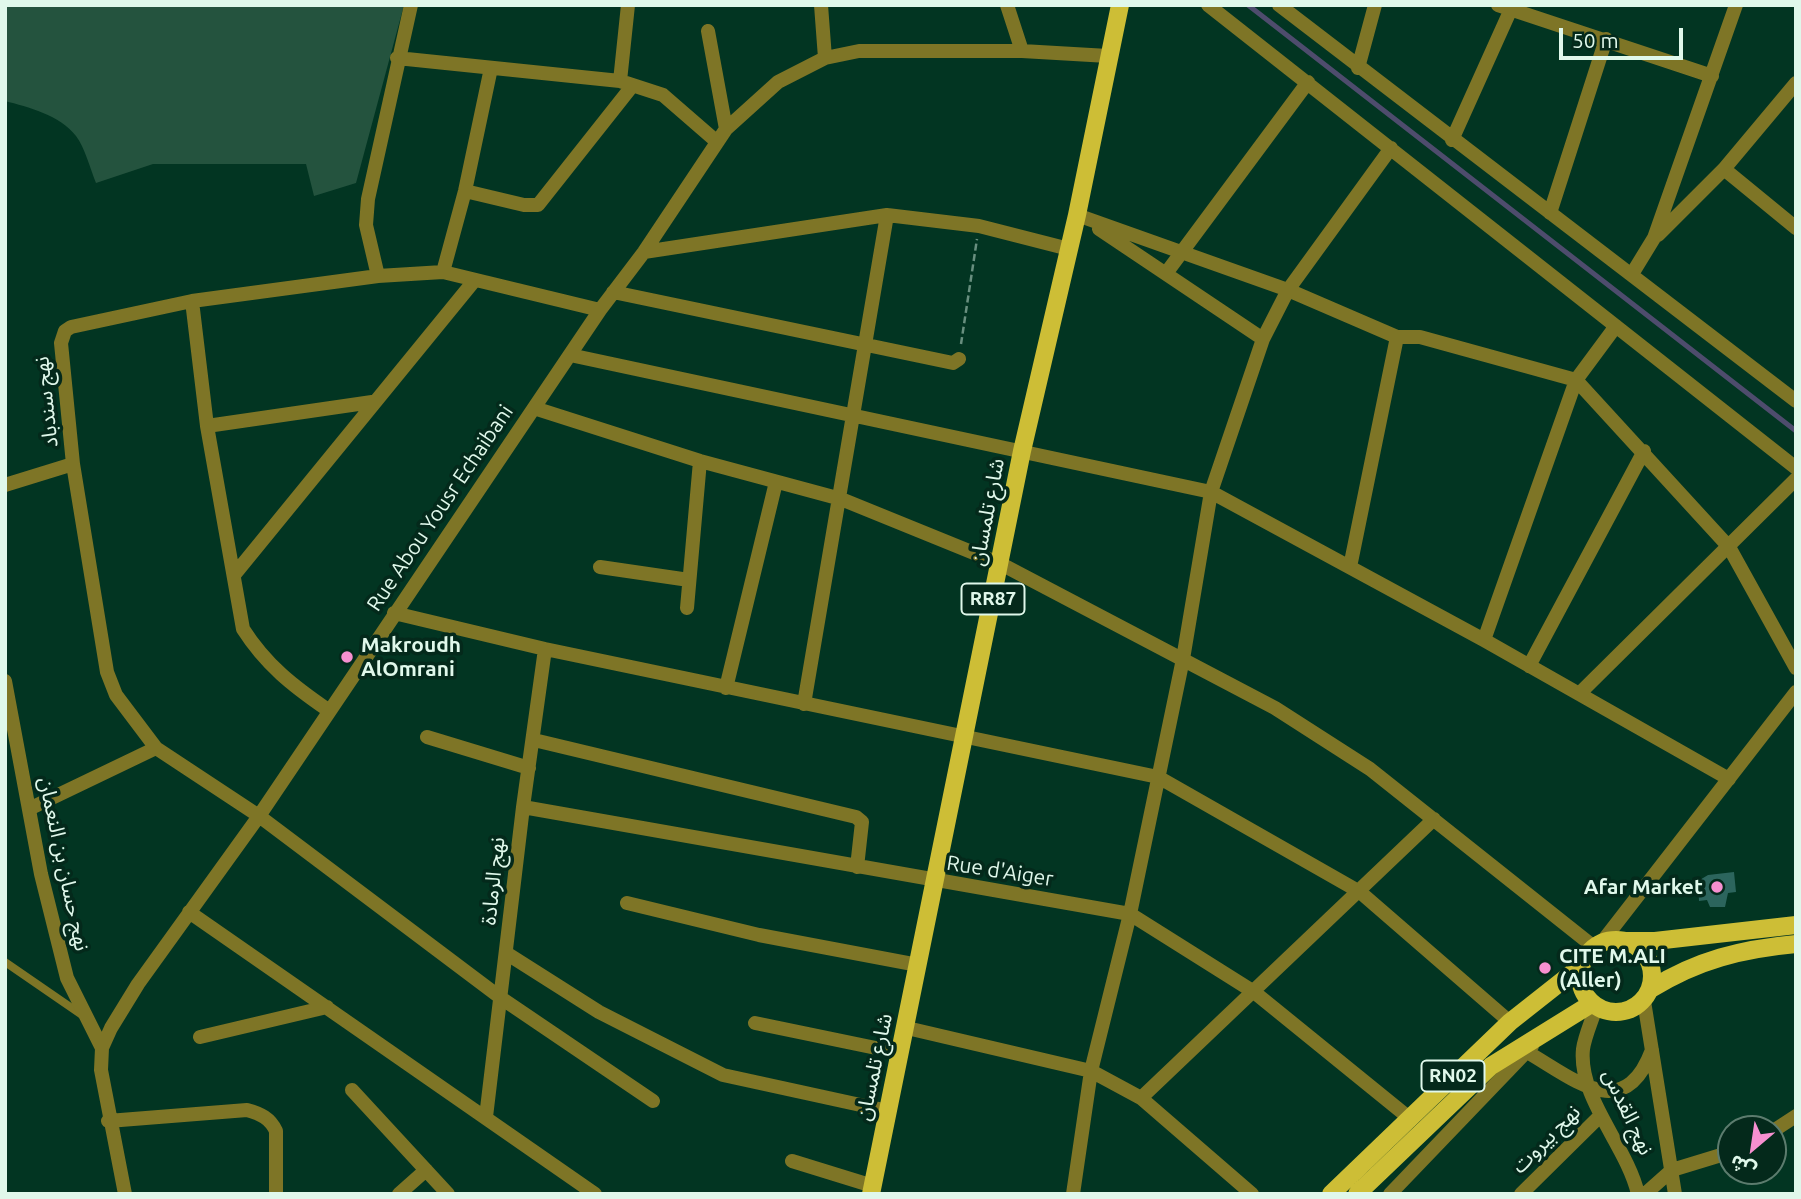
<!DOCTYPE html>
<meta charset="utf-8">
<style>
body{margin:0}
#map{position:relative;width:1801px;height:1199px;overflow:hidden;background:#023522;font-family:Ubuntu,"Noto Sans Arabic",sans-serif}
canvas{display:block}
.frame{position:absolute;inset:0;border:7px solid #e0f8eb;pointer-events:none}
.north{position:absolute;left:1717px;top:1115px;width:70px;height:70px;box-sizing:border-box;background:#04291b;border:2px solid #5c7c6e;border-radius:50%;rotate:209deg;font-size:19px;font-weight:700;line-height:28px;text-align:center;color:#e0f8eb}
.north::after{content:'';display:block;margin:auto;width:24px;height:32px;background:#f690d0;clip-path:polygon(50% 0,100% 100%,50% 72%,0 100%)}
.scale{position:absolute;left:1559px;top:28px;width:124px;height:32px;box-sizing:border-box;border:4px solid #e0f8eb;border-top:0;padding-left:9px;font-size:21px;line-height:24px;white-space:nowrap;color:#e0f8eb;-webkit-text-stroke:5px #04291b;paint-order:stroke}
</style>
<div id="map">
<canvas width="1801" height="1199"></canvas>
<div class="frame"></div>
<div class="north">ش</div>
<div class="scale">50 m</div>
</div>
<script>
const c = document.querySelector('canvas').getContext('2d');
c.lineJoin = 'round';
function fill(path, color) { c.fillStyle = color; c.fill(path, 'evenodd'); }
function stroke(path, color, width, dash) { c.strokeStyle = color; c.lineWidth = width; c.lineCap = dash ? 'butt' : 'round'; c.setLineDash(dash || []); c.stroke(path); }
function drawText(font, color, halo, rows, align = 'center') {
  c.font = font + ' Ubuntu,"Noto Sans Arabic",sans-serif'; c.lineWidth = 7; c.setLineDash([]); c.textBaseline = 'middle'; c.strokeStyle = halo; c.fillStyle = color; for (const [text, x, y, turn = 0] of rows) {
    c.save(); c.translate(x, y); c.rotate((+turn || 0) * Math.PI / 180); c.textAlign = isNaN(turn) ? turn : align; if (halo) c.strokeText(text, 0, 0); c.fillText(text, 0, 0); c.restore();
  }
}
fill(new Path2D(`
 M5,5H404L356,183L314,196L306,164H153L96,183C90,168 85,148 76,136C60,115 28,107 5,101Z`), '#24533e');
stroke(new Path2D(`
 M1248,5L1796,431`), '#4e4c6d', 5);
fill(new Path2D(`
 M1734,872L1736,892L1728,893L1725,907H1710L1707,900L1699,901L1698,881L1708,875Z`), '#2c655d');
stroke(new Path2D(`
 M961,344L977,239`), '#688f7f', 2.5, [7, 3.5]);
stroke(new Path2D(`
 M5,962L82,1015`), '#7e7526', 8);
stroke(new Path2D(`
 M821,5L825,58
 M1007,5L1022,51
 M1208,5L1796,468
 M1279,5L1796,401
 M1498,5L1712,76
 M708,31L726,129
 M397,58L620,81L663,95L716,141
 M1358,68L1375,5
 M620,81L628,5
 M1452,140L1511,9
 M1724,169L1796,228
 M465,191L524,205H538L633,85
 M1550,213L1606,39
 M1077,215L1288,290L1397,337H1420L1576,380L1729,547L1796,668
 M1099,229L1263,339
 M1658,235L1724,169L1796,83
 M644,252L887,215L979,226L1069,249
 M443,272L465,191L491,68
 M1167,272L1308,82
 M1632,274L1654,238L1736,5
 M378,276L366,225L368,199L411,5
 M613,292L953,363L959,359
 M192,301L207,426L243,629C266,665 293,686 328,710
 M600,310L443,272L378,276L192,301L71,327L65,331L61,343L73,464L107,672L116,695L156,748L259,816L501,998L653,1101
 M570,355L1211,492L1484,640L1729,779
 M534,408L700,461L841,499L1001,564L1275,708L1370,769L1594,947
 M207,426L372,402
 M5,485L73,464
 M600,567L689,580
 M1350,567L1397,337
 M234,575L474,281
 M687,608L700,461
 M394,613L545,649L1158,777L1360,892L1510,1022
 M1484,640L1576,380L1616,326
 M1529,666L1644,451
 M5,681L41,874L67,978L102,1048
 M726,688L776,482
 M1579,694L1796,479
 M804,704L887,215
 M427,737L529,768
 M534,740L856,817L862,822L857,867
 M523,807L1130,914L1254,992L1408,1117
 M31,808L156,748
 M627,903L759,935L918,965
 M189,912L595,1194
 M1602,942L1796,692
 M506,953L599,1012L723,1075L888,1111
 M1644,1001L1675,1194
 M1596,1007C1592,1021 1585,1035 1583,1049C1578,1098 1627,1146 1638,1194
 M755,1023L900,1053
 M907,1028L1091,1071L1141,1098L1252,1194
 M200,1037L327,1007
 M1527,1052C1574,1079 1624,1125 1652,1050
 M352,1090L448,1194
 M1141,1098L1434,819
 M486,1117L523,807L545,649
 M108,1121L247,1110C261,1114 270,1118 276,1131V1194
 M1773,1131L1796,1116
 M792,1161L873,1186
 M125,1194L101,1070L102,1048L111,1028L138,984L259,816L600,310L644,252L726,129L778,82L825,58L859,51H1022L1108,56
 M399,1194L426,1170
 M1073,1194L1091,1071L1130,914L1183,659L1211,492L1263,339L1288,290L1391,148
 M1390,1194L1532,1046
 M1521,1194L1601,1115
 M1645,1194L1672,1170L1731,1152`), '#7e7526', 14);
stroke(new Path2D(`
 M1580 976a36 36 0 1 1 72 0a36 36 0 1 1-72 0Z
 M1625,941H1655L1796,925
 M1651,989C1697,960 1742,949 1796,944
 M871,1194L1022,451L1077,215L1120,5
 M1331,1194L1510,1022L1581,966
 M1357,1194L1491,1066L1591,1004`), '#cdbe36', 18);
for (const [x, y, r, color] of [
 [347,657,7,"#f690d0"],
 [1717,887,7,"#f690d0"],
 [1545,968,7,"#f690d0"]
]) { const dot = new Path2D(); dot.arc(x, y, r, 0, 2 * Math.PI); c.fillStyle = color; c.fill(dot); stroke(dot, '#04291b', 2.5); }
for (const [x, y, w] of [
 [993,599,63],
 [1453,1076,63]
]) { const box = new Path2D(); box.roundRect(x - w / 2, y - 15.5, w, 31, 5); c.fillStyle = '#04291b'; c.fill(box); stroke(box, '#e0f8eb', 2); }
drawText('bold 19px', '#e0f8eb', null, [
 ["RR87",993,599],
 ["RN02",1453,1076]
]);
drawText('21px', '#e0f8eb', '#04291b', [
 ["نهج سندباد",46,402,-96],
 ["Rue Abou Yousr Echaibani",440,508,-56],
 ["شارع تلمسان",987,512,-79],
 ["نهج حسان بن النعمان",64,864,78],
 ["Rue d'Aiger",1000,871,9],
 ["نهج الرمادة",493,881,-84],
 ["شارع تلمسان",874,1067,-78],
 ["نهج القدس",1628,1112,65],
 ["نهج بيروت",1546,1139,-45]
]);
drawText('bold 21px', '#e0f8eb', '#04291b', [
 ["Makroudh",361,645],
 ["AlOmrani",361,669],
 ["Afar Market",1703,887,"right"],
 ["CITE M.ALI",1559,956],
 ["(Aller)",1559,980]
], 'left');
</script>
